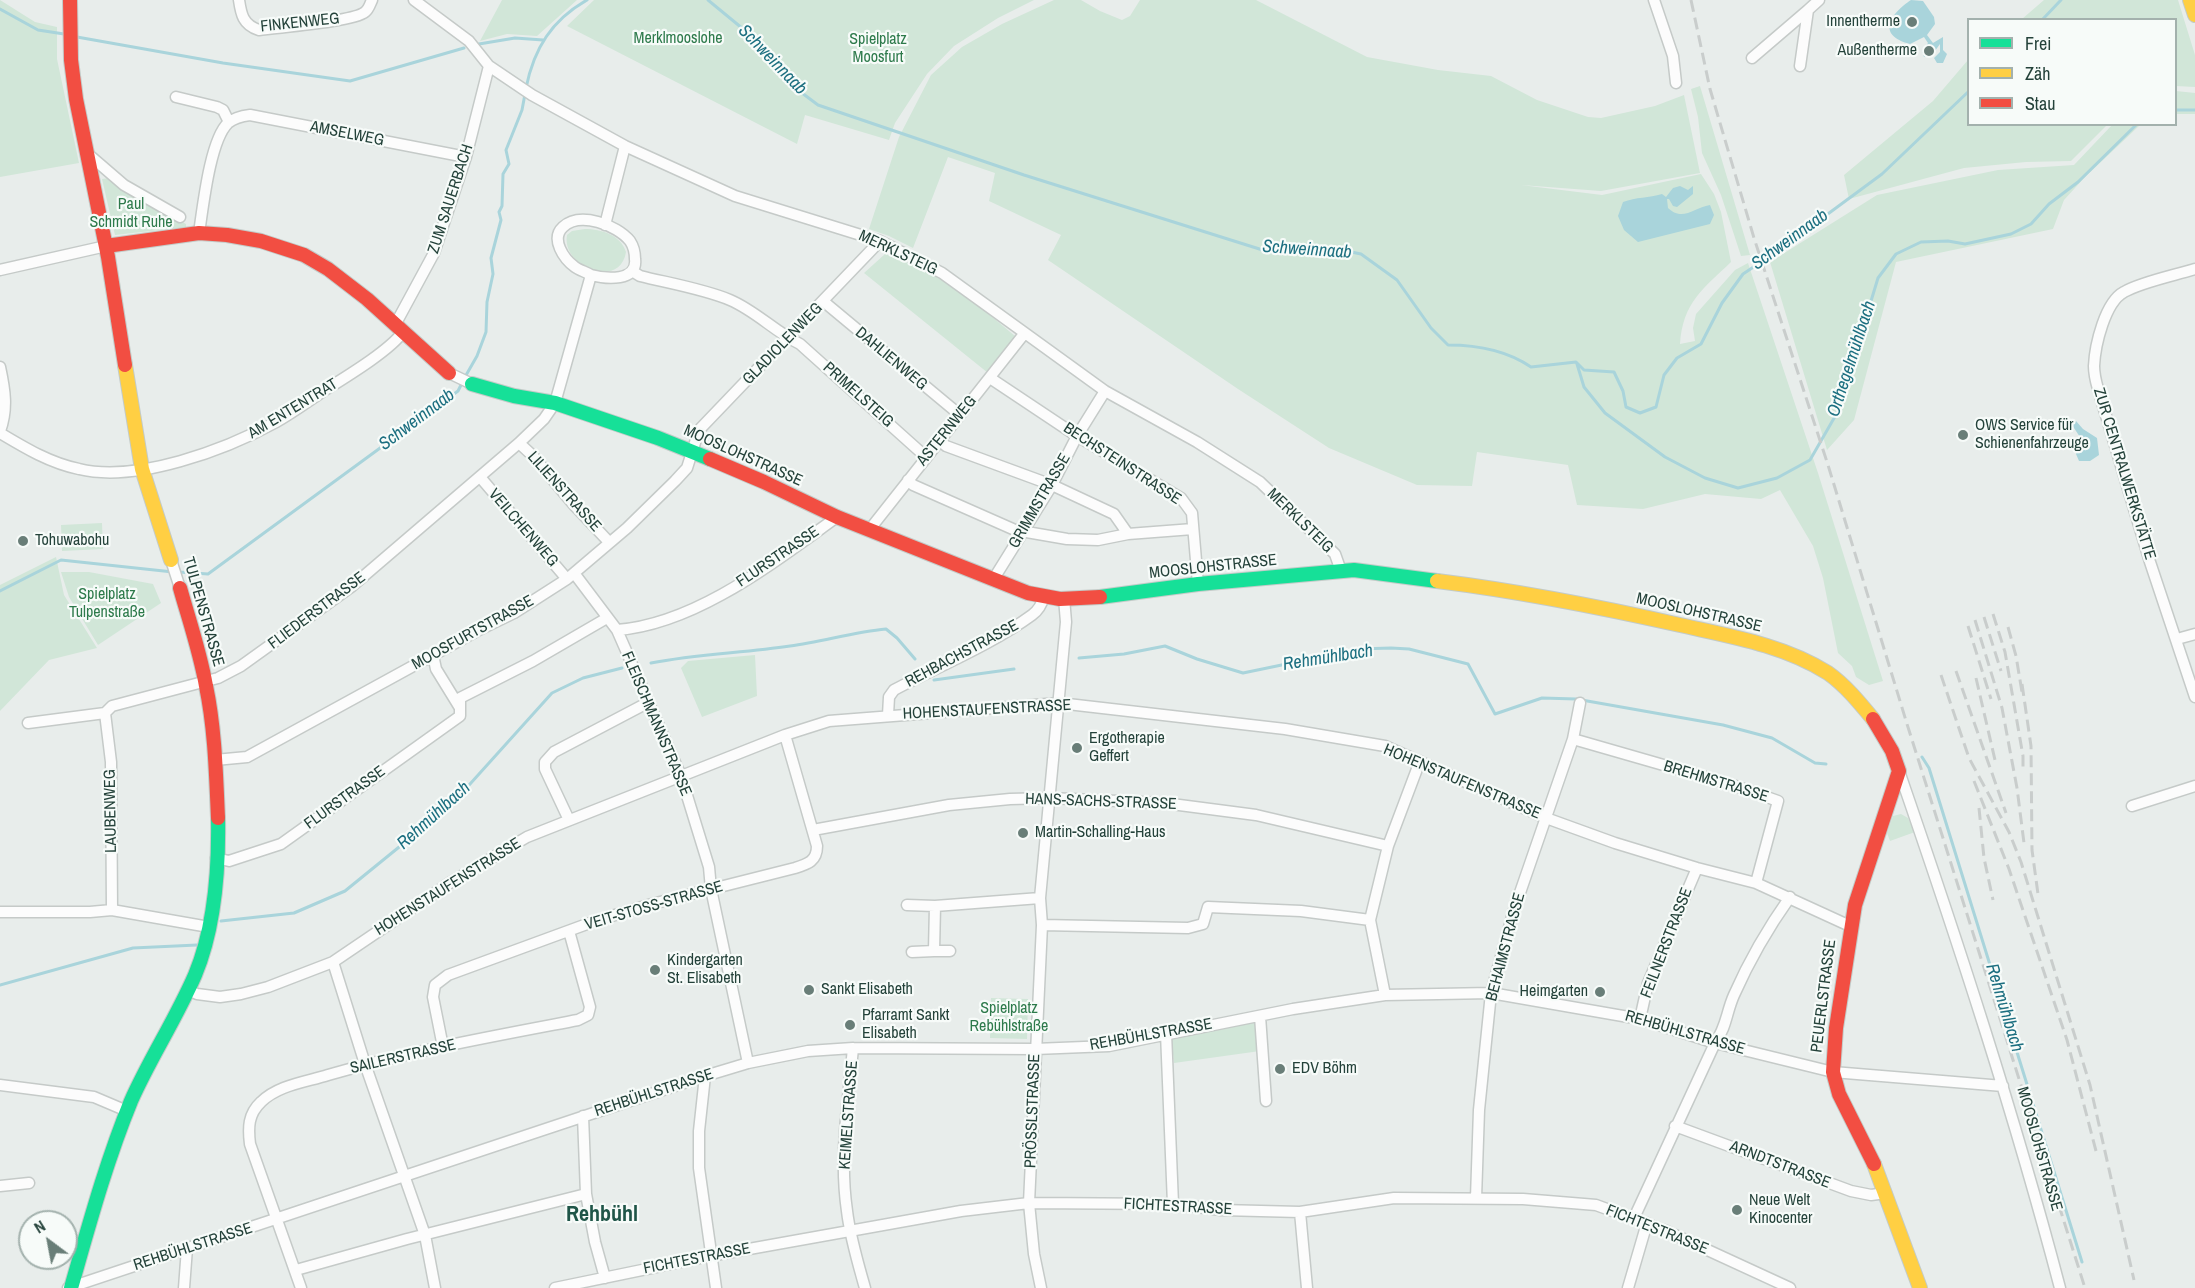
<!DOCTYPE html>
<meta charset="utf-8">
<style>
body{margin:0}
#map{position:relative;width:2195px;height:1288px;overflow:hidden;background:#e8edeb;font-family:"Archivo Narrow",sans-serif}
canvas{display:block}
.legend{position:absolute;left:1967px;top:18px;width:210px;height:108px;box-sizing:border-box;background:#f7fbf9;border:2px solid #a3b1ad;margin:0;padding:8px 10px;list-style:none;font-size:18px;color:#24423a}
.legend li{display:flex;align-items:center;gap:12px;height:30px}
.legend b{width:30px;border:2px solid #a3b1ad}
.north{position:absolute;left:18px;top:1210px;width:60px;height:60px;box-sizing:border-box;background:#f7fbf9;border:2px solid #a3b1ad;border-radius:50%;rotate:328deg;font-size:16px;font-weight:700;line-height:24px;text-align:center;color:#24423a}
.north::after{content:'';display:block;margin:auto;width:21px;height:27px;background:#697e78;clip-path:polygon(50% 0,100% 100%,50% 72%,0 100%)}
</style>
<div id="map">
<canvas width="2195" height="1288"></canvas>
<ul class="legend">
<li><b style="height:8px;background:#16e098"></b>Frei</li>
<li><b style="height:8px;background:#ffcf43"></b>Zäh</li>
<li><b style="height:8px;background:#f24e42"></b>Stau</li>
</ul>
<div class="north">N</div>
</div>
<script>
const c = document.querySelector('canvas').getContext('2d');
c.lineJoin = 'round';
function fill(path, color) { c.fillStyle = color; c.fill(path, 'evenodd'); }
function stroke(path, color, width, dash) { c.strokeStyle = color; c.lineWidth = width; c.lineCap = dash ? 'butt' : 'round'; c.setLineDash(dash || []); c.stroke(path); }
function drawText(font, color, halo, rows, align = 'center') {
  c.font = font + ' "Archivo Narrow",sans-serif'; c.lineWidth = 4.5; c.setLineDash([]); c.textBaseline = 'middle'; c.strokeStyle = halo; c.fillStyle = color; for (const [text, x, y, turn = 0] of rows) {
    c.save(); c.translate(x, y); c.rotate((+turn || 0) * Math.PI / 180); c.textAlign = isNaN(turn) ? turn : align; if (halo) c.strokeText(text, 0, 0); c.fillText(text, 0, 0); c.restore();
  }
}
fill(new Path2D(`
 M0,0L35,22L57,27V59L79,163L0,177Z
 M502,0H577L537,36L507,34L480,41Z
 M594,0H1034L998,18L954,46L927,74L895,123L889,140L805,115L797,144L567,26Z
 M1054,0H1081L1100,11L1122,20L1130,16L1140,0H1256L1367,57L1438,70L1491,76L1537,100L1588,117L1601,118L1655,106L1684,95L1700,173L1601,191L1521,185L1602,195L1701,174L1714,194L1721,212L1731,262C1703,289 1683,302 1680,344L1695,341L1693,328L1696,314L1735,270L1748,263L1818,473L1883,681L1869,685L1856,677L1852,666L1838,653L1823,578L1813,546L1780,490L1761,499L1705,494L1643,509L1577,505L1568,465L1477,452L1472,486L1417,485L1329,448L1238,389L1048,260L1061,235L989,201L995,173L948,157L913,248L889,236L869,229L899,137L931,75L962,47L1002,24Z
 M2044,0H2178L2195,55V87L2176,86V20L2022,19Z
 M1968,60V124L2107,125L2071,161L2026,162L1964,168L1849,199L1844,175L1933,101Z
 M1700,86L1750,255L1741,256L1721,195L1702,153L1698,117L1691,89Z
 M2176,91L2195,93V114H2176Z
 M2112,125H2140L2085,177L2064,200L2053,229L1896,262L1854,420L1827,450L1770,262L1877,195L1998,170L2074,165Z
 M109,178L143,201L186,224V227L115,235L102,179Z
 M585,229C601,229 621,235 626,252C620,290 561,267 567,235L572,231Z
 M885,254C927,260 983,309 1015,336L988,373L864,273Z
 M102,523L103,549L62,551L61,525Z
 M56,557L64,595L97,648L49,660L0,711V585Z
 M61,572H89L153,584L161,603L98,645L69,597Z
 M755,655L757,696L702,717L681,668L688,661Z
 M1901,814L1908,818L1915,832L1890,841L1887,833L1893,816Z
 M991,998L1028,999L1027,1039L990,1038Z
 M1257,1021L1260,1051L1174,1063L1171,1036Z`), '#d1e6d8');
fill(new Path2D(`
 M1911,0L1923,1L1934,17L1935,24L1927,35L1933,43L1943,37V50L1947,54L1943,63H1937L1934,58L1940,52V44L1932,55L1924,57L1922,51L1928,43L1924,37L1910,44C1876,35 1890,14 1911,0Z
 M1680,186L1688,190L1693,186V194L1677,207L1673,206L1669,199H1667L1668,208C1683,222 1693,208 1710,205L1714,215L1710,224L1638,242L1624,230L1618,216L1623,202C1636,197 1649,198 1662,194L1666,197L1673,188Z
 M2076,421L2083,429L2097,438L2099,455L2090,461H2079L2076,454L2080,437L2072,425Z`), '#a9d4db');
stroke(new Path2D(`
 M708,0L748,33L794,87L818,105L1024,175L1269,252L1337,249L1361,254L1397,280L1431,328L1448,345C1478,345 1506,350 1531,367L1576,362L1584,370L1614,372L1623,391L1626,407L1640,413L1656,407L1664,375L1677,358L1701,344L1722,303L1743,274L1779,250L1882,174L1968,92
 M0,9L38,30L64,34
 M2042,20L2061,0
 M77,37L223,63L350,81L464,48
 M479,44L515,38L543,40
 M526,88C534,48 552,20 587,0
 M2176,110H2195
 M1577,364L1584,387L1605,413L1665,457L1705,478L1738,488L1777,478L1810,460L1837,413L1878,278L1896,254L1921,242L1948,241L1965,244L2011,234L2031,224L2049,204L2078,182L2137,124
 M465,377L477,356L486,332L487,302L493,274L491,258L501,220L499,212L502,206L503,174L509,164L506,150L522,110L525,94
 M179,572L208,574L458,391L462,383
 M0,591L61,560L173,572
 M1079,658L1124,654L1165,646L1197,659L1243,673L1359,649L1391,648L1409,649L1468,664L1495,714L1542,698L1576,699L1723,725L1772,738L1815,763L1826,764
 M651,663C697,654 743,653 790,646C822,642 853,632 886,629L897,638L915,659
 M934,680L1014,669
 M1922,757L1929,768L2082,1262
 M221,921L294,913L345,891L452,804L552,693L583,678L622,668
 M0,985L133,948L197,945`), '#a9d4db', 3);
const street = new Path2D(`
 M239,0C241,14 243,25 259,30C279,27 353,22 365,12C369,9 370,4 372,0
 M414,0L469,41L489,66L532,95L625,146L735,196L880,241L942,273L1105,391L1197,442L1260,482L1335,554L1341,571
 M1654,0L1673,56L1676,83
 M1752,58L1808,10
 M1800,66L1808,10L1819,0
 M176,97L217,107L223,110L229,122
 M88,154L124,185L180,217
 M605,225L625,146
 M199,233C203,207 210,140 228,123C234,118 242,116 250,115L466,157
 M2195,269C2176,275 2141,282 2124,292C2105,302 2095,345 2094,366C2094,374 2096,382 2098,389L2150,562L2195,697
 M0,270L106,246
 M632,271L640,276C668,283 704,289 730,300C756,311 775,332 800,344L926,457
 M823,301L960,415
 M395,325L434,253L466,157L489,66
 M0,367C5,390 8,409 0,431
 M449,373L472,384
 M990,378L1077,436L1181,498L1192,513L1198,584
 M0,433C25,448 50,463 79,469C137,483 225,450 276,422C292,413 307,402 322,392C344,378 388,352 403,332
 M940,441L946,446L1052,485L1114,514L1128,534
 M519,443L533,456L574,505L609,542
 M480,477L567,579
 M908,480L913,485L1015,530L1067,539L1098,540L1128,534L1193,529
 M870,529L1024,334
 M171,560L180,588
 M574,573L617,630L681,776L709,867L711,889L748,1063
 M993,580L1052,485L1077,436L1105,391
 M617,630C696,624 774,562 837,517
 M2177,639L2195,634
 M433,655L436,669L460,708
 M105,713L111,762L112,910
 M888,715L889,697L894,690C939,666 991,645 1032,615C1039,610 1042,604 1044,596
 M28,723L105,713L112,706L218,678L241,666L351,587L519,443L544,419L555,403L591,275C606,279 638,282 635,259C635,252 634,247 630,241C617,225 580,211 563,227C550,239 564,259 575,267C579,270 586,272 591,275
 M1573,739L1733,785L1778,801L1756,883
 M215,760L247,757L477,631L514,613L567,579L627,528L675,481L687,468L699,430L880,241
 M1899,771C1958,942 2014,1113 2060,1288
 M2132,806L2195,786
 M569,820L545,769V762L554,752L649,702
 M813,830L949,805L1010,799L1049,798L1164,803L1256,815L1388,846
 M216,858L229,861L281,844L460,716V698L533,661L607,618
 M907,905L935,906
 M0,912H90L112,910L209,927
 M1042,925L1188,928L1203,924L1208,907L1301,911L1370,920
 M934,951H950
 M912,952L934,951L935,906L1040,898
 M333,962L365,1064L425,1235L435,1288
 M188,990L197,994L220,997L241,994L268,987L333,962L451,882L527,837L785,735L829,721L1059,703L1285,729L1385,746L1546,818L1615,843L1697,868L1756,883L1850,926
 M1385,995L1370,920L1388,846L1420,761
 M1260,1016L1266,1101
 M1640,1019L1648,983L1697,868
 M1166,1033L1173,1204
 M443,1047L433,997L435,985L448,975L598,920L652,904L795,868C808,864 817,861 817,846L785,735
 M853,1048C848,1102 839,1157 847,1211C850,1237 858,1263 865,1288
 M705,1076L699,1131V1168L716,1288
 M0,1085L94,1097L127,1111
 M583,1116L586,1194L595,1242L605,1278
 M1675,1126L1851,1191L1871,1195L1886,1193
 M0,1186L29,1183
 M1476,1198L1479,1110L1491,993L1513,913L1573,739L1580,703
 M1300,1212L1307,1288
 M1634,1218L1715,1043C1727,1026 1726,1013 1734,995C1749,961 1768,928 1790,897
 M296,1270L407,1239L586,1194
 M68,1288L705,1076L748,1063L808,1051L853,1048L1035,1049L1109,1046L1293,1009L1385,995L1491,993L1640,1019L1715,1043L1833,1072L2003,1086
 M184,1288L187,1248
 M301,1288L250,1144C248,1128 248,1114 261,1102C278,1085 306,1082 328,1075C410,1051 494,1036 578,1020L588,1015L590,1007L569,931
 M555,1288L710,1256L961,1211L1029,1203L1173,1204L1221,1210L1300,1212L1394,1198L1523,1199L1596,1205L1664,1230L1790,1288
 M1041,1288L1034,1254L1029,1203L1042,925L1040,898L1066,622L1064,598
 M1628,1288L1647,1223`);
const fast = new Path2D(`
 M472,384L514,396L555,403L658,438L710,459
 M1100,597L1198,584L1354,570L1437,581
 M71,1288C89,1225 106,1162 131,1101C150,1058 176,1019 195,975C215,927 219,870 218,818`);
const slow = new Path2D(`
 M2190,0L2195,15
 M125,365L142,469L171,560
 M1437,581C1518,591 1600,607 1680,625C1729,636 1784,645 1828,673C1845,685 1859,702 1873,719
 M1874,1164L1920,1288`);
const jam = new Path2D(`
 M70,0L71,60L76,99L108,257L125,365
 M106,246L199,233L227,235L261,241L304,255L328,269L367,299L449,373
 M710,459L764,482L837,517L1028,593L1060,599L1100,597
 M180,588C189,620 200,652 206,686C215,729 216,774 218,818
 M1873,719L1892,751L1899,771L1855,905L1836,1028L1833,1072L1839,1094L1874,1164`);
stroke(street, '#c5cac8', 13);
stroke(fast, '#c3cbc8', 16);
stroke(slow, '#c3cbc8', 16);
stroke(jam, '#c3cbc8', 16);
stroke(street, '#fcfcfc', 10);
stroke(fast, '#16e098', 14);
stroke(slow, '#ffcf43', 14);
stroke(jam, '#f24e42', 14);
stroke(new Path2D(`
 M1691,0L1710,89L1754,238L1828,465L1907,724L2085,1288
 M1993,614L2005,652L2023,756V770
 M1984,617L2001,671
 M1975,620L2002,708L2017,788L2024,843
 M1968,626L1991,699
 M2008,627L2016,656L2022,692
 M1956,671L2006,813
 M1941,675L1969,758L2009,832L2021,862L2090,1085L2134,1280
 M1976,678L1995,760
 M2022,684L2031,746L2032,850L2038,894
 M1974,781L2009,869L2067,1040L2096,1151
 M1979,808L1984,858L1993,900`), '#c9cdcc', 3, [12, 6]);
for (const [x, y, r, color] of [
 [1912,22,6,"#697e78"],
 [1929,51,6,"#697e78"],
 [1963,435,6,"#697e78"],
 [23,541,6,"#697e78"],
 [1077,748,6,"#697e78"],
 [1023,833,6,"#697e78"],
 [655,970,6,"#697e78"],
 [809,990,6,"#697e78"],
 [1600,992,6,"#697e78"],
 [850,1025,6,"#697e78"],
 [1280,1069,6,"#697e78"],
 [1737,1210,6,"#697e78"]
]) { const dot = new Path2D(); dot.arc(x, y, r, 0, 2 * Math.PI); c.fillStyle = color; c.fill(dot); stroke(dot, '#f7fbf9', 2); }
drawText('16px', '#24423a', '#f7fbf9', [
 ["Innentherme",1900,22,"right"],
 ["Außentherme",1917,51,"right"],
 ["OWS Service für",1975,426],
 ["Schienenfahrzeuge",1975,444],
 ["Tohuwabohu",35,541],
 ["Ergotherapie",1089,739],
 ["Geffert",1089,757],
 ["Martin-Schalling-Haus",1035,833],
 ["Kindergarten",667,961],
 ["St. Elisabeth",667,979],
 ["Sankt Elisabeth",821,990],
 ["Heimgarten",1588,992,"right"],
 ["Pfarramt Sankt",862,1016],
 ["Elisabeth",862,1034],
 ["EDV Böhm",1292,1069],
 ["Neue Welt",1749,1201],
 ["Kinocenter",1749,1219]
], 'left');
drawText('16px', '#24423a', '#f7fbf9', [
 ["FINKENWEG",300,23,-6],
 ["AMSELWEG",347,134,11],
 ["ZUM SAUERBACH",451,199,-72],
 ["MERKLSTEIG",898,253,25],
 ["GLADIOLENWEG",783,344,-46],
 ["DAHLIENWEG",891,359,40],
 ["PRIMELSTEIG",858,395,42],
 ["AM ENTENTRAT",293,409,-31],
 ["ASTERNWEG",947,431,-51],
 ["MOOSLOHSTRASSE",743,456,24],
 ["BECHSTEINSTRASSE",1122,464,33],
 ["ZUR CENTRALWERKSTÄTTE",2124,474,73],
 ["LILIENSTRASSE",564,492,48],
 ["GRIMMSTRASSE",1040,501,-60],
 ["MERKLSTEIG",1300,521,44],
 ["VEILCHENWEG",523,528,49],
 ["FLURSTRASSE",778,557,-34],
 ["MOOSLOHSTRASSE",1213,567,-6],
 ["FLIEDERSTRASSE",317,611,-37],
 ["TULPENSTRASSE",203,612,74],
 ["MOOSLOHSTRASSE",1699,613,13],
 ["MOOSFURTSTRASSE",473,633,-29],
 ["REHBACHSTRASSE",962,654,-28],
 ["HOHENSTAUFENSTRASSE",987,710,-3],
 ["FLEISCHMANNSTRASSE",656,724,67],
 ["HOHENSTAUFENSTRASSE",1462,782,23],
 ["BREHMSTRASSE",1716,782,17],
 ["FLURSTRASSE",345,798,-36],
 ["HANS-SACHS-STRASSE",1101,802,2],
 ["LAUBENWEG",111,811,-91],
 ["HOHENSTAUFENSTRASSE",448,887,-32],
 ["VEIT-STOSS-STRASSE",654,906,-16],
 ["FEILNERSTRASSE",1667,943,-69],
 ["BEHAIMSTRASSE",1506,947,-75],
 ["PEUERLSTRASSE",1824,996,-83],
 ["REHBÜHLSTRASSE",1685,1033,16],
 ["REHBÜHLSTRASSE",1151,1035,-10],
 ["SAILERSTRASSE",403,1057,-13],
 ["REHBÜHLSTRASSE",654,1093,-18],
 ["PRÖSSLSTRASSE",1033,1111,-88],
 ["KEIMELSTRASSE",849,1115,-86],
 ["MOOSLOHSTRASSE",2039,1149,74],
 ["ARNDTSTRASSE",1780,1165,21],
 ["FICHTESTRASSE",1178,1207,3],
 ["FICHTESTRASSE",1657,1230,22],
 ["REHBÜHLSTRASSE",193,1247,-18],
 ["FICHTESTRASSE",697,1259,-11]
]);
drawText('16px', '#2d7a4b', '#f7fbf9', [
 ["Merklmooslohe",678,39],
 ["Spielplatz",878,40],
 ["Moosfurt",878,58],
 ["Paul",131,205],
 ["Schmidt Ruhe",131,223],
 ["Spielplatz",107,595],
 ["Tulpenstraße",107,613],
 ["Spielplatz",1009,1009],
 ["Rebühlstraße",1009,1027]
]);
drawText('italic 18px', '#1c6f80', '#f7fbf9', [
 ["Schweinnaab",772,60,46],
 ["Schweinnaab",1790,240,-36],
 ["Schweinnaab",1307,250,4],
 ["Orthegelmühlbach",1852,359,-72],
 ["Schweinnaab",417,420,-37],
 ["Rehmühlbach",1328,658,-9],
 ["Rehmühlbach",434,816,-42],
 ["Rehmühlbach",2004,1008,73]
]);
drawText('bold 22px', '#1f5548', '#f7fbf9', [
 ["Rehbühl",602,1215]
]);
</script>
